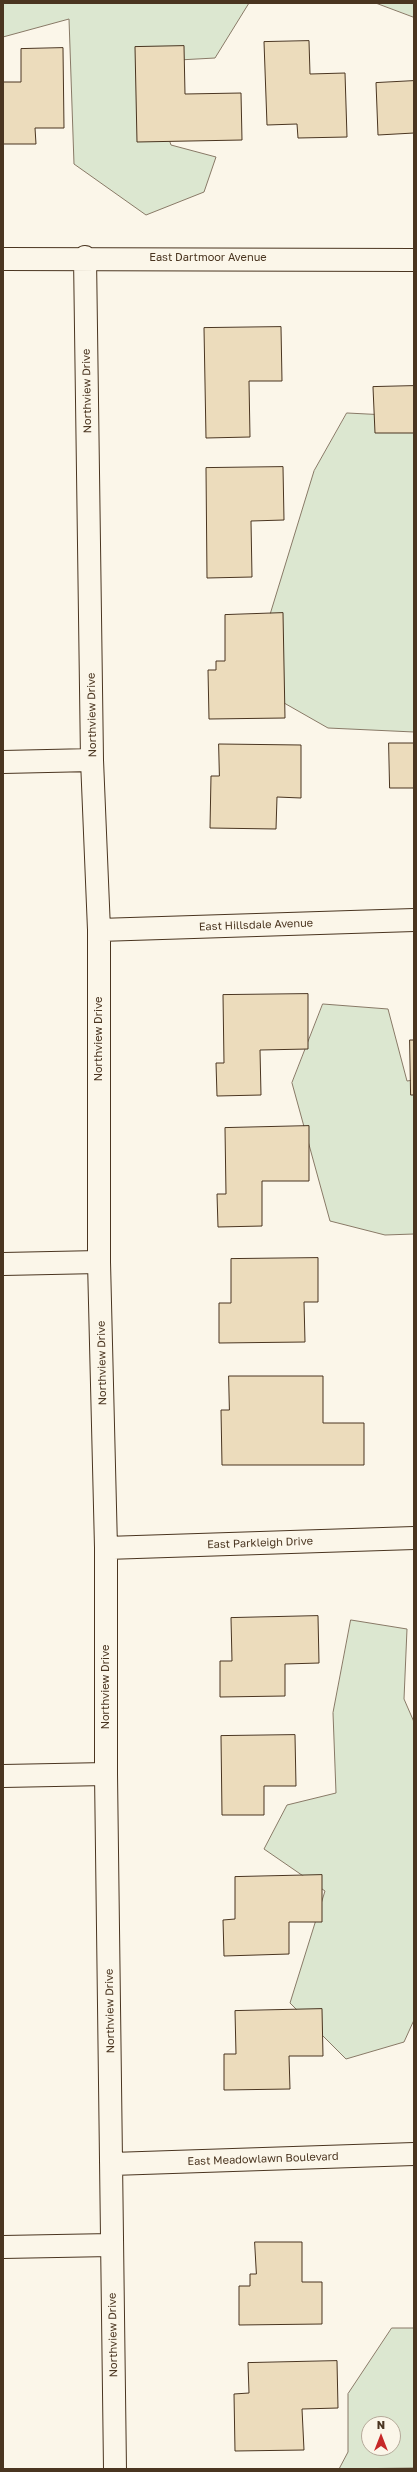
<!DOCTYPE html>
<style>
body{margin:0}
#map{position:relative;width:417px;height:2472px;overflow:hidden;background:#fbf6e9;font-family:"Golos Text",sans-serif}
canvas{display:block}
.frame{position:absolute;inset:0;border:4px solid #4a3520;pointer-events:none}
.north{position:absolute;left:361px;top:2416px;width:40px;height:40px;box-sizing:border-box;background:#fbf6e9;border:1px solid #b4a999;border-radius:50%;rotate:0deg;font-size:11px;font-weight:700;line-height:16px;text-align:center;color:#4a3520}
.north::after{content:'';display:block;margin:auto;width:14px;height:18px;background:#c62828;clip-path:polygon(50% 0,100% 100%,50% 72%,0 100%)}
</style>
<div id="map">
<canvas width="417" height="2472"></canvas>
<div class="frame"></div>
<div class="north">N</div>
</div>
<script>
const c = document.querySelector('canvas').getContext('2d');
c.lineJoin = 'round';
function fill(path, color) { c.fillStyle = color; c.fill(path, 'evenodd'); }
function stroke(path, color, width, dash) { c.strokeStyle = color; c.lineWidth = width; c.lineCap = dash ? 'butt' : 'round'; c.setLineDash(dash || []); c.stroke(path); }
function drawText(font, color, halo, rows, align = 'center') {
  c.font = font + ' "Golos Text",sans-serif'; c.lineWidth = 3; c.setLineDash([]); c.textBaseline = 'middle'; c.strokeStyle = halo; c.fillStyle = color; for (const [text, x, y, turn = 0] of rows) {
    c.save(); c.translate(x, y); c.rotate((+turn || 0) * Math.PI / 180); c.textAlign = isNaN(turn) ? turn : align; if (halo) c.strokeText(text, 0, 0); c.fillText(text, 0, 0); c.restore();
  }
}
const green = new Path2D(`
 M3,3H249L215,58L142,62L171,145L216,157L204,192L146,215L74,164L69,19L3,37Z
 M376,3H414V17Z
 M347,413L407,416L414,422V732L328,728L249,683L314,471Z
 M323,1004L388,1009L407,1081L414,1080V1234L385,1235L330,1221L292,1083Z
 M351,1620L407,1629L404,1699L414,1722V2020L404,2042L346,2059L290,2003L325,1891L264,1849L287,1805L336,1793L333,1713Z
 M392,2328H414V2468L339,2469L348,2452V2394ZM369,2424H393V2448H369Z`);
fill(green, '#dce7d0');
stroke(green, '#887966', 1);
const building = new Path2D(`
 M309,41L310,74L345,73L347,137L298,138L297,124L267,125L264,42Z
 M184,46L185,94L241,93L242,140L137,142L135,47Z
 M63,48L64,128H35L36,144H3V82H21V49Z
 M414,81V133L378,135L376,83Z
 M281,327L282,381H249L250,437L206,438L204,328Z
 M414,386V433H375L373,387Z
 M283,467L284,520L251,521L252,577L207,578L206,468Z
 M283,613L285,718L209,719L208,670H216V661H225V615Z
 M389,743H414V788H390Z
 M219,744L301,745V798L277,797L276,829L210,828L211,776H219Z
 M308,994V1049L260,1050L261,1095L217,1096L216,1063H224L223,995Z
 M410,1040H414V1095H411Z
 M309,1126V1181H262V1226L218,1227L217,1194H226L225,1128Z
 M318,1258V1302H304L305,1342L219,1343V1303H231V1259Z
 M229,1376H323V1423H364V1465H222L221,1410H229Z
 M318,1616L319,1663L285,1664V1696L220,1697V1661H232L231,1618Z
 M295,1735L296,1786H264V1815H222L221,1736Z
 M322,1875V1922H289V1954L224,1956L223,1920L235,1919V1877Z
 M322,2009L323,2056H289L290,2089L224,2090V2054H236L235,2011Z
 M255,2242H302V2282H322V2324L239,2325V2286H250V2274H256Z
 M337,2361L338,2408L302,2409L304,2450L235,2451L234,2394L249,2393L248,2363Z`);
fill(building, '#ecdcbc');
stroke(building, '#4a3520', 1);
const minor = new Path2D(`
 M85,257L92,760L99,930V1262L106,1548V1774L115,2469
 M3,259L414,260
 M3,762L92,760
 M99,930L414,920
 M3,1264L99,1262
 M106,1548L414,1538
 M3,1776L106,1774
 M112,2164L414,2154
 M3,2247L111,2245`);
stroke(minor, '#4a3520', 24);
stroke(minor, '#fbf6e9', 22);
drawText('11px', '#4a3520', '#fbf6e9', [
 ["East Dartmoor Avenue",208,258],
 ["Northview Drive",87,391,-91],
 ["Northview Drive",92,715,-91],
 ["East Hillsdale Avenue",256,925,-2],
 ["Northview Drive",99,1039,-90],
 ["Northview Drive",102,1363,-91],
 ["East Parkleigh Drive",260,1543,-2],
 ["Northview Drive",106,1687,-90],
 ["Northview Drive",110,2011,-91],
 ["East Meadowlawn Boulevard",263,2159,-2],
 ["Northview Drive",113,2335,-91]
]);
</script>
